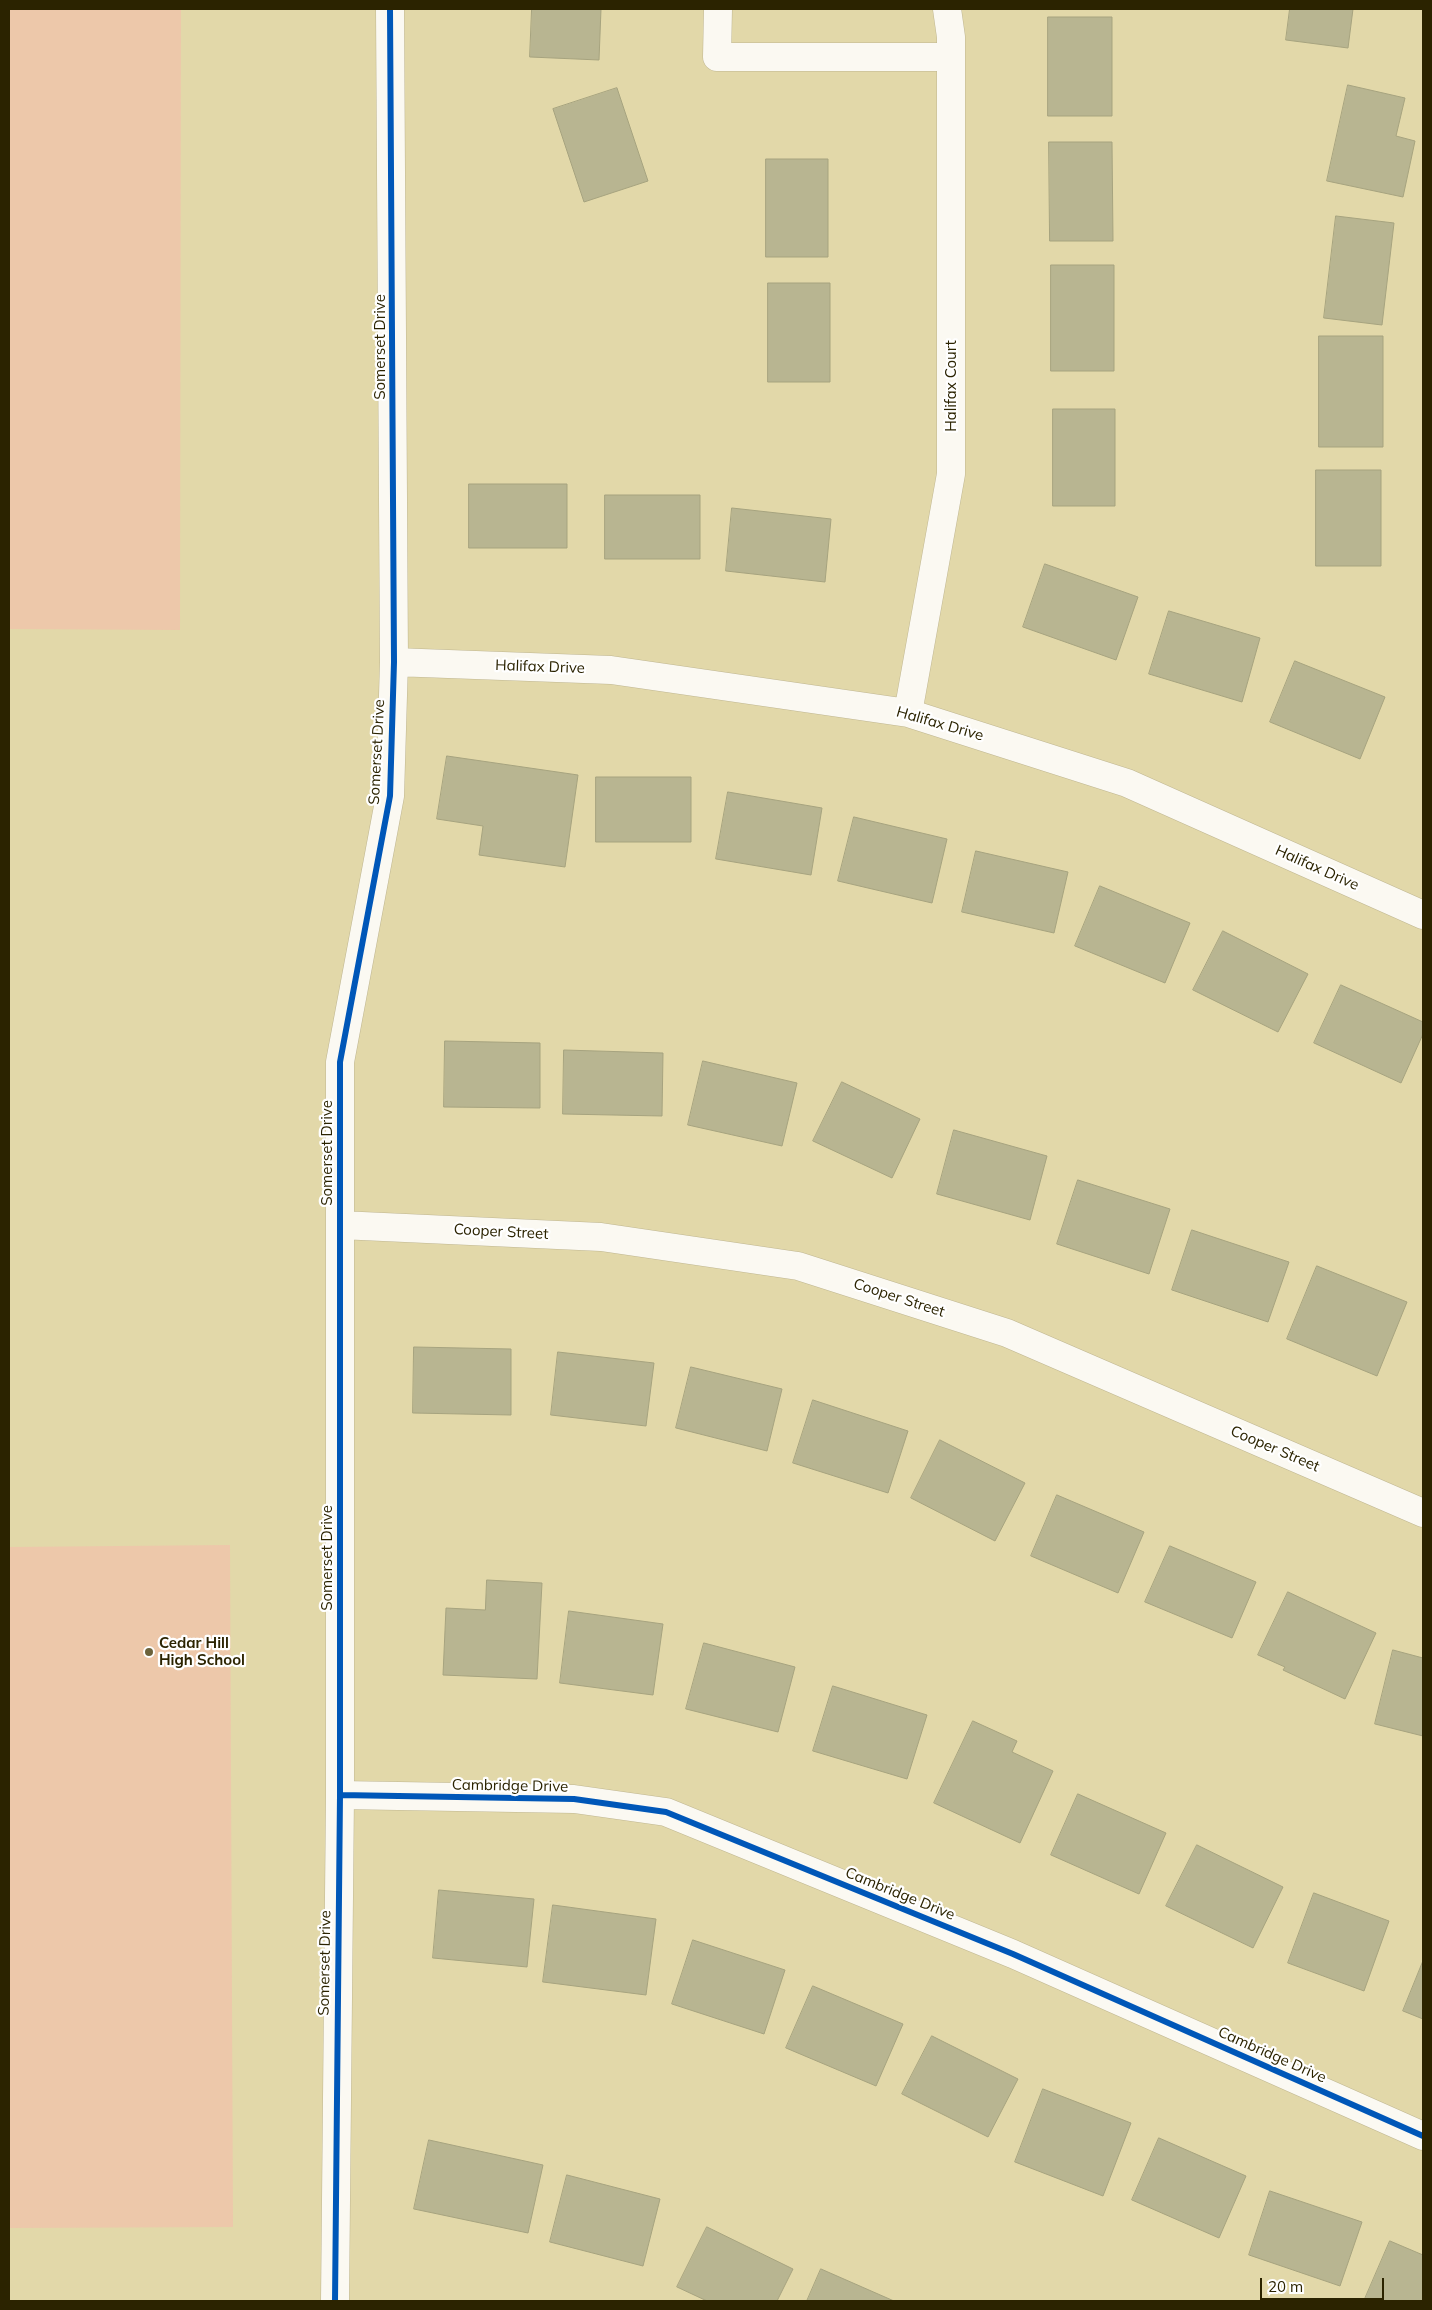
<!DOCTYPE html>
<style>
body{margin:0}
#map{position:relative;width:1432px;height:2310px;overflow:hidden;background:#e2d8a9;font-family:Mulish,sans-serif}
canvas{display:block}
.frame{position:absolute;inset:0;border:10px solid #2b2300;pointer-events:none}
.scale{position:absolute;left:1260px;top:2278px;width:124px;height:22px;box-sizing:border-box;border:2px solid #2b2300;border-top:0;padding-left:6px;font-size:15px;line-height:18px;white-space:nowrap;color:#2b2300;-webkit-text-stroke:4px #fff;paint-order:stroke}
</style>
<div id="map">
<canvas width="1432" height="2310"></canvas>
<div class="frame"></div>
<div class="scale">20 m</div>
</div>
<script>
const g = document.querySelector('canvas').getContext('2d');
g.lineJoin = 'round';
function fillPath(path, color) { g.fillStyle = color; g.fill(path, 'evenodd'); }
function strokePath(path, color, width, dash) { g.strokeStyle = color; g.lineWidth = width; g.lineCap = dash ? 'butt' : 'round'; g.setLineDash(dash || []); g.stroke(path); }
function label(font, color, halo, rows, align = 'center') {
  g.font = font + ' Mulish,sans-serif'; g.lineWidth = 4.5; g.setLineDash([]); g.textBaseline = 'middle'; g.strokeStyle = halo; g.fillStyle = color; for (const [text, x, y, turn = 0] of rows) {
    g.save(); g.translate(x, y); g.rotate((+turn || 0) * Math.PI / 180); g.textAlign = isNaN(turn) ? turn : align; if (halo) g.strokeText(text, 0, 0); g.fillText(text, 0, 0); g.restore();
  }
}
const green = new Path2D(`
 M9,9H181L180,630L9,629Z
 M230,1545L233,2227L9,2228V1547Z`);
const building = new Path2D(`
 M532,9H601L599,60L530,57Z
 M1290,9H1353L1348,48L1286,40Z
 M1048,17H1112V116H1048Z
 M1348,85L1405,98L1396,136L1415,141L1403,197L1327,181Z
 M617,88L648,181L584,202L553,109Z
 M1049,142H1112L1113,241H1050Z
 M766,159H828V257H766Z
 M1336,216L1394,223L1382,325L1324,318Z
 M1051,265H1114V371H1051Z
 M768,283H830V382H768Z
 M1319,336H1383V447H1319Z
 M1053,409H1115V506H1053Z
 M1316,470H1381V566H1316Z
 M469,484H567V548H469Z
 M605,495H700V559H605Z
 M732,508L831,519L825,582L726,571Z
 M1045,564L1138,597L1116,660L1023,627Z
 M1169,611L1260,638L1242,702L1149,674Z
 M1295,661L1385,697L1360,759L1270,722Z
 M447,756L578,775L565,867L479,855L483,826L437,819Z
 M596,777H691V842H596Z
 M728,792L822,808L811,875L716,859Z
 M854,817L947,839L932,903L838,881Z
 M976,851L1068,872L1054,933L962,912Z
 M1100,886L1190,923L1165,983L1075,946Z
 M1223,931L1308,974L1278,1032L1193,990Z
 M1341,985L1423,1022V1034L1401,1083L1314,1043Z
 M445,1041L540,1043V1108L444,1107Z
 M564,1050L663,1053L662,1116L563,1114Z
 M703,1061L797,1083L782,1146L688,1125Z
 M842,1082L920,1119L892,1178L813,1141Z
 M954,1130L1047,1156L1030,1220L937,1194Z
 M1078,1180L1170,1209L1149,1274L1057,1244Z
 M1192,1230L1289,1262L1268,1322L1172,1290Z
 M1317,1266L1407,1302L1377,1376L1287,1339Z
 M414,1347L511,1349V1415L413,1413Z
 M558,1352L654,1363L646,1426L551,1415Z
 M691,1367L782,1389L767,1451L676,1428Z
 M813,1400L908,1431L888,1493L793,1463Z
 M940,1440L1025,1483L995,1541L911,1498Z
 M1057,1495L1144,1532L1118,1593L1031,1556Z
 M1170,1546L1256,1582L1232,1638L1145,1602Z
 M487,1580L542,1583L537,1679L443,1675L446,1608L485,1610Z
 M1288,1592L1376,1633L1345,1699L1283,1670L1285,1667L1258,1655Z
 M569,1611L663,1624L653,1695L560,1683Z
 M704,1643L795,1667L778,1732L686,1709Z
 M1393,1650L1423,1658V1736L1375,1724Z
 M833,1686L927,1715L907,1779L813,1751Z
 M973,1721L1017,1741L1012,1752L1053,1771L1020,1843L934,1803Z
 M1078,1794L1166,1833L1139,1894L1051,1855Z
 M1197,1845L1283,1887L1253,1948L1166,1906Z
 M439,1890L534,1899L527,1967L433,1958Z
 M1314,1893L1389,1921L1364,1991L1288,1963Z
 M553,1905L656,1919L646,1995L543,1982Z
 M693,1940L785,1970L764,2034L672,2004Z
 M1423,1961V2019L1403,2011Z
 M813,1986L903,2024L876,2086L786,2048Z
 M932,2036L1018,2079L988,2137L902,2094Z
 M1043,2089L1131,2123L1103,2196L1015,2162Z
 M1159,2138L1246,2176L1219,2238L1132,2200Z
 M429,2140L543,2165L528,2233L414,2209Z
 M567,2175L660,2199L643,2266L550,2242Z
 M1270,2191L1362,2222L1340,2286L1249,2255Z
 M707,2227L793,2269L777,2301H707L677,2287Z
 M1390,2241L1423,2255V2301H1364Z
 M821,2269L894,2301H807Z`);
const minor = new Path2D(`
 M718,9L717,57H951
 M394,662L611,670L908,713L1127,783L1423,915
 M908,713L951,474V37L947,9
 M340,1225L601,1237L798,1266L1007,1333L1423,1513
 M340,1795L574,1799L666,1812L1013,1954L1423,2136
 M335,2301L340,1795V1062L390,796L394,662L390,9`);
const cycleway = new Path2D(`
 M340,1795L574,1799L666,1812L1013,1954L1423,2136
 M335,2301L340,1795V1062L390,796L394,662L390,9`);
const markers = [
 [149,1652,5,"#6b623b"]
];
const streetNames = [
 ["Somerset Drive",380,347,-90],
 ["Halifax Court",951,386,-90],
 ["Halifax Drive",540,667,2],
 ["Halifax Drive",940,724,16],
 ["Somerset Drive",377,752,-87],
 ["Halifax Drive",1317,868,24],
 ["Somerset Drive",327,1153,-90],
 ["Cooper Street",501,1232,3],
 ["Cooper Street",899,1298,18],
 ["Cooper Street",1275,1449,23],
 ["Somerset Drive",327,1558,-90],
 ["Cambridge Drive",510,1786,1],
 ["Cambridge Drive",900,1894,22],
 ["Somerset Drive",325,1963,-89],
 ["Cambridge Drive",1272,2055,24]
];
const poiNames = [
 ["Cedar Hill",159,1643],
 ["High School",159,1660]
];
fillPath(green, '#edc8aa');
fillPath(building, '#b8b591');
strokePath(building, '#a6a37f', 1);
strokePath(minor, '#bfb691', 29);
strokePath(minor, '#fbf9f2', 28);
strokePath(cycleway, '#0057b8', 6);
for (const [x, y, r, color] of markers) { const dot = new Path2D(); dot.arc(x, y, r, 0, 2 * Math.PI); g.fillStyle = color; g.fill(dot); strokePath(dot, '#fff', 2); }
label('15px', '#2b2300', '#fff', streetNames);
label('bold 15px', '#2b2300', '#fff', poiNames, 'left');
</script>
